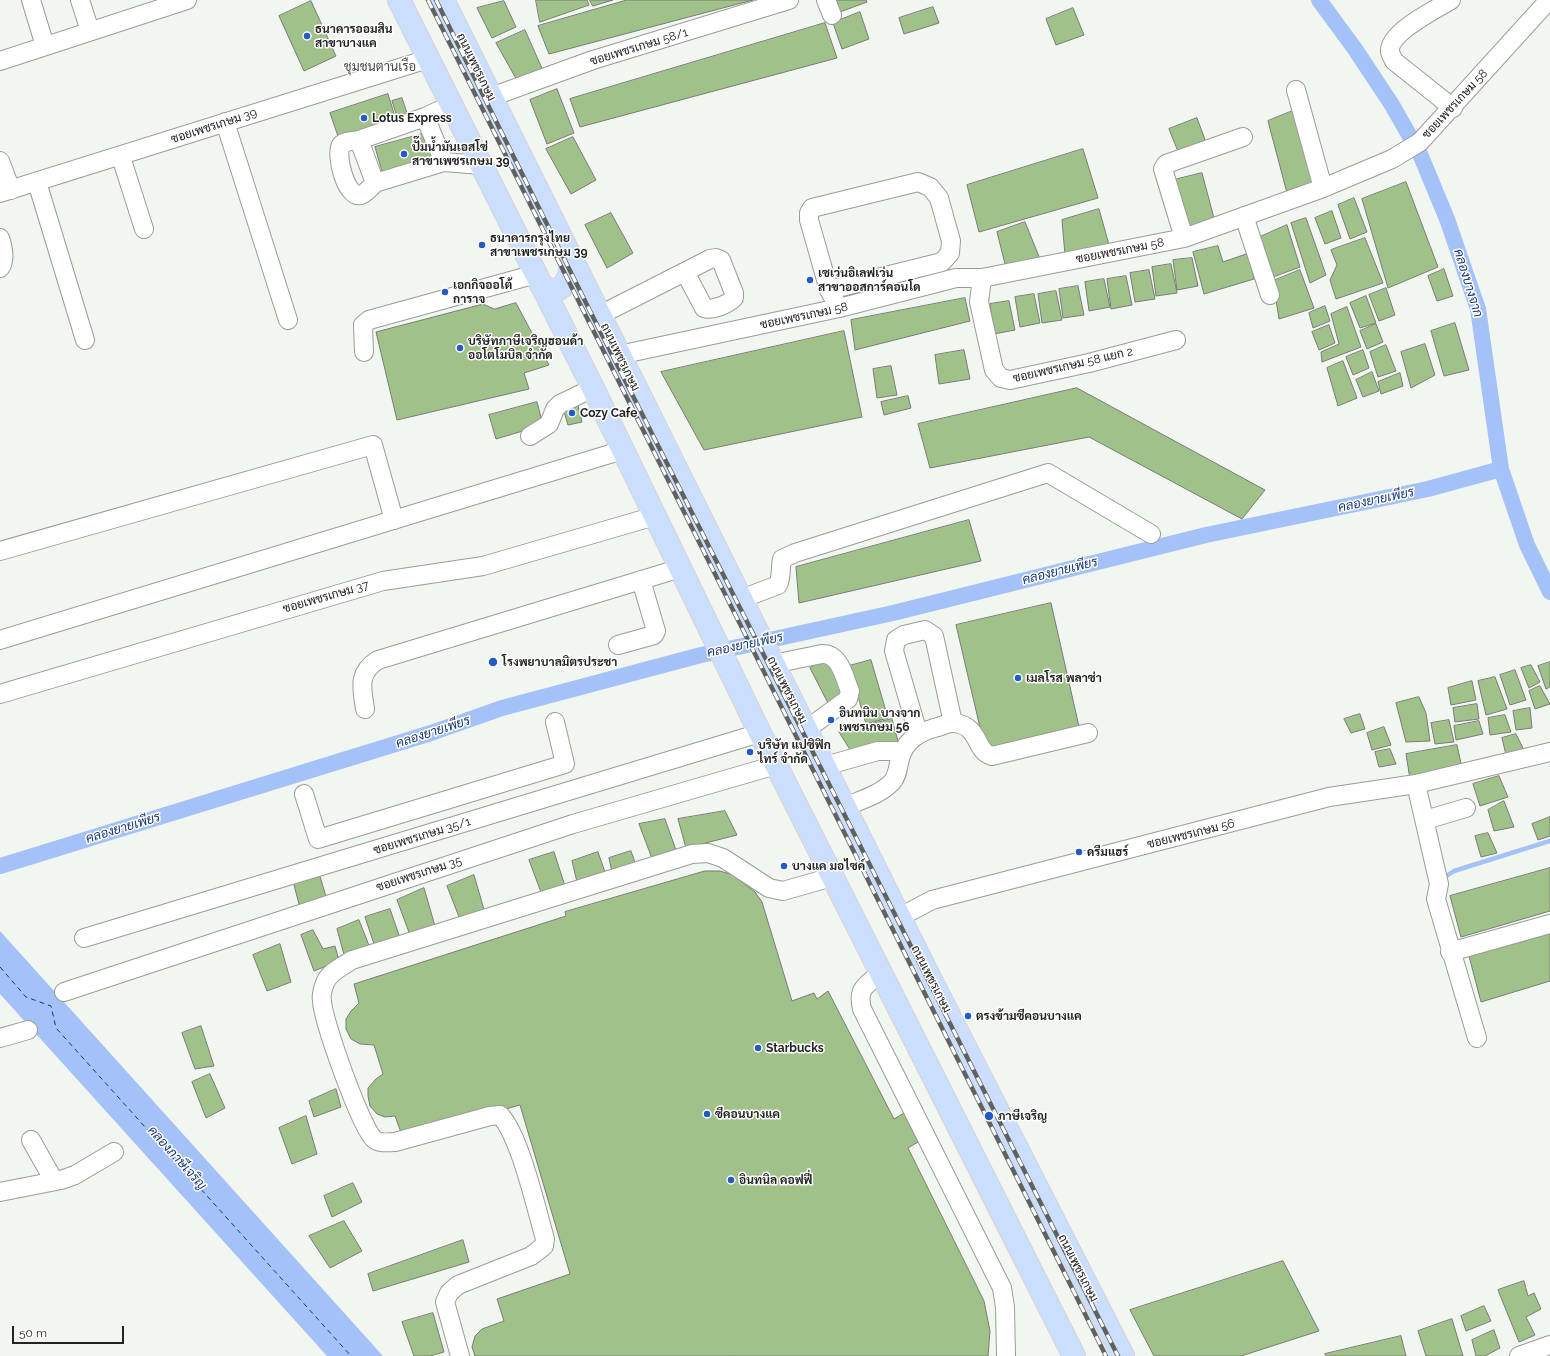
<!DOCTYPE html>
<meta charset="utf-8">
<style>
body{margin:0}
#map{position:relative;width:1550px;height:1356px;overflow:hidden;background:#f2f6f0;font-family:Raleway,sans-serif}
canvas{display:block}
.scale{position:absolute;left:12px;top:1326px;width:112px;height:18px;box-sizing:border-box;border:2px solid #222421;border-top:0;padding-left:5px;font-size:12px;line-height:14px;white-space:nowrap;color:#222421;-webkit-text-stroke:3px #fff;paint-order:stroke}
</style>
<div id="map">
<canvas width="1550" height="1356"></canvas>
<div class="scale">50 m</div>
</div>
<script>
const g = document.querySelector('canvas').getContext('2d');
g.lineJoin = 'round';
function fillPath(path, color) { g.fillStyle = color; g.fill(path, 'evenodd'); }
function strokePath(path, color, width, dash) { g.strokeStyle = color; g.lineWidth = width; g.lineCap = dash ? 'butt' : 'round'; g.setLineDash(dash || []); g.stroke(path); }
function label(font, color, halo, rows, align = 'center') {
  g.font = font + ' Raleway,Sarabun,sans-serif'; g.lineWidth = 3; g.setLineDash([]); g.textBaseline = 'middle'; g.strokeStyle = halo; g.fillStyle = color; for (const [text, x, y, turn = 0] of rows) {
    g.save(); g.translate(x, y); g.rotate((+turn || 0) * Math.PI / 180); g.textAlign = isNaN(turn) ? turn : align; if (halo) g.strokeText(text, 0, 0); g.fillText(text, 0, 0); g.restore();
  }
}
const water = new Path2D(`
 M0,931L383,1356H327L0,994Z`);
const stream = new Path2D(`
 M1442,879L1454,871L1550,841`);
const canal = new Path2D(`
 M1319,0L1355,49L1392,105L1420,154L1447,219L1478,309L1501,469L1527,545L1550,592
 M0,866L431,733L502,708L701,655L893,613L1206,535L1428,489L1501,469`);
const ferry = new Path2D(`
 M0,967L26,997L51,1006L56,1028L351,1356`);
const building = new Path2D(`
 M536,0H587L589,5L540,22Z
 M590,0H613L593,6Z
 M627,0H753L549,54L538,26Z
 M833,0H866L867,2L837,13Z
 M311,1L336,56L304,71L279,16Z
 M504,1L516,27L492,38L477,8Z
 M933,7L939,23L904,34L899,18Z
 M1073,8L1084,35L1056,45L1046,19Z
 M860,12L869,39L842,49L833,23Z
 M825,23L837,58L580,127L570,99Z
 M525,30L544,73L518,82L496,43Z
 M557,89L574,133L547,144L530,100Z
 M388,94L397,123L340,142L330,113Z
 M402,98L409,119L399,123L392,101Z
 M1295,110L1317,182L1287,193L1268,121Z
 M1197,118L1207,145L1179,154L1169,129Z
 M426,133L434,160L383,175L375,147Z
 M573,137L596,180L571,194L546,149Z
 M1083,149L1098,198L979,232L967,185Z
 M1202,173L1215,222L1187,231L1174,180Z
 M1406,182L1438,267L1388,288L1362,199Z
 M1354,198L1367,232L1350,239L1338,205Z
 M1099,209L1111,252L1065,255L1062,220Z
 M1332,211L1341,238L1325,244L1315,218Z
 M611,213L633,253L607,268L585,225Z
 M1306,218L1326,275L1310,283L1291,223Z
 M1025,222L1040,259L1006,268L997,232Z
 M1287,225L1300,267L1273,277L1260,237Z
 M1365,238L1383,283L1336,299L1330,280L1337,265L1331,250Z
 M1218,246L1223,262L1249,253L1254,279L1204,294L1193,252Z
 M1192,258L1198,286L1177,290L1173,260Z
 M1171,264L1177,293L1156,296L1152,267Z
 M1444,269L1453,296L1437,301L1428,276Z
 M1149,270L1155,299L1135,302L1130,273Z
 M1300,270L1314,308L1279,319L1273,281Z
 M1126,276L1132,305L1111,309L1107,279Z
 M1104,279L1110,307L1089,311L1085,282Z
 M1078,286L1084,315L1063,318L1059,289Z
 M1386,288L1395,315L1379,321L1369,295Z
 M1056,291L1062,320L1042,323L1038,294Z
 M1034,294L1040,323L1020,327L1015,297Z
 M1366,296L1376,323L1360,328L1350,303Z
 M965,298L970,321L855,350L851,320Z
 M1009,301L1015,330L994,334L990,304Z
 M516,303L549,365L524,373L529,389L397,420L376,332L483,304L494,309Z
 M1325,306L1330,321L1313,328L1309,313Z
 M1347,307L1361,347L1322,362L1321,352L1339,344L1331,314Z
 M1455,323L1469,370L1444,376L1431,331Z
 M1376,324L1383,342L1367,349L1360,331Z
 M1329,325L1335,343L1319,350L1312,332Z
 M844,331L862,417L704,450L661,372Z
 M1425,344L1435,375L1411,388L1401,352Z
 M1386,345L1396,371L1378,377L1370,352Z
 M964,350L970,379L939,384L935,355Z
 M1363,350L1369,368L1353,375L1346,357Z
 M1343,361L1357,398L1338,406L1327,368Z
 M891,366L897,395L877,398L873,369Z
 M1372,372L1379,391L1363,397L1356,380Z
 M1400,373L1403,386L1381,394L1378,382Z
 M1077,388L1265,490L1242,519L1089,437L930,468L918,424Z
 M908,396L911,408L884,415L881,402Z
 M577,401L582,422L568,425L562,405Z
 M537,402L543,425L496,439L489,415Z
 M969,520L981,561L799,603L796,567Z
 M1051,603L1080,731L986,753L956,625Z
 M827,659L847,696L829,705L810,668Z
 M871,660L888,718L866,724L849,666Z
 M1550,662V687L1546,689L1538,666Z
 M1531,665L1540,682L1529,688L1521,668Z
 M1515,670L1526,700L1510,705L1500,675Z
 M1495,677L1507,709L1486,715L1478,681Z
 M1472,681L1476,700L1451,705L1448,688Z
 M1540,686L1550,704L1535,709L1529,691Z
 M1419,697L1426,713L1430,741L1406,742L1396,703Z
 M1477,704L1479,719L1455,722L1453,708Z
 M1530,708L1532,728L1516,730L1513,711Z
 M1360,714L1365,729L1351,733L1344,719Z
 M1505,715L1511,732L1490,735L1488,718Z
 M892,719L899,745L854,756L839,732Z
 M1449,720L1454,742L1435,744L1431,723Z
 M1479,721L1483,734L1456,740L1454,726Z
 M1384,727L1391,745L1372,750L1367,733Z
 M1516,734L1525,752L1506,755L1502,738Z
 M1457,745L1462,768L1410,779L1406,754Z
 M1390,749L1396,764L1379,767L1375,752Z
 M1499,776L1508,797L1480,806L1473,784Z
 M1504,801L1514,827L1494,831L1488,810Z
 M725,811L737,835L686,848L678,819Z
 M1550,817V836L1538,840L1532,824Z
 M665,819L677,853L653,861L639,824Z
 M1488,833L1497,853L1481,857L1475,836Z
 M631,851L636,865L612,872L609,858Z
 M554,852L565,886L542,895L529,860Z
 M598,852L606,875L577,882L572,861Z
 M1550,868V911L1461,937L1450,896Z
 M705,871H720L733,875L755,892L762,902L792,1001L814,993L817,999L828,991L894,1119L904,1113L918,1142L908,1148L984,1301L990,1331L988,1356H475L472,1347L475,1336L482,1329L504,1321L497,1299L570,1274L520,1105L403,1138L395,1116L385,1117L377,1114L370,1106L368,1096V1088L376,1079L383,1074L374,1045L360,1044L351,1039L346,1029V1019L351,1011L359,1003L354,984L566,916L565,912Z
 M319,873L327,900L300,908L293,881Z
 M474,875L485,913L461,922L447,886Z
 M424,888L435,926L410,935L397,900Z
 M390,909L400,938L375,947L365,917Z
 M359,920L370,948L345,958L337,929Z
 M313,930L323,949L335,946L339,961L314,971L301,935Z
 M1550,933V981L1481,1002L1469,956Z
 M280,944L291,982L267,991L253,955Z
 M201,1026L214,1066L195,1069L182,1033Z
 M210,1074L225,1108L206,1118L192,1082Z
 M336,1089L341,1107L314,1117L309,1101Z
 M306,1116L317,1154L292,1164L279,1128Z
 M353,1183L362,1202L332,1217L324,1196Z
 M344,1221L362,1251L330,1268L309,1236Z
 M463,1240L469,1262L373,1291L368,1274Z
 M1283,1261L1319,1331L1241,1356H1154L1130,1310Z
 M1524,1281L1528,1296L1534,1293L1541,1309L1526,1317L1535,1335L1519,1342L1498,1290Z
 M1484,1306L1491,1321L1466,1331L1461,1316Z
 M433,1313L444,1352L430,1356H414L402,1322Z
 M1452,1319L1463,1356H1426L1418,1331Z
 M1494,1330L1500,1348L1485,1356H1476L1472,1340Z
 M1401,1336L1406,1356H1326L1325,1354Z`);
const minor = new Path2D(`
 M31,0L45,46
 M80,0L90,31
 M826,0L832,15
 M1451,0C1437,9 1388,32 1390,52C1390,54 1393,58 1394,61L1453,108
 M0,61L187,0
 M1296,90L1323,188
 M491,97L593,60L789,0
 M451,105L425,117L359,140L375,183L444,162L481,165
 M425,117L444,162
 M225,122L288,320
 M359,140C354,141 344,141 341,145C335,155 346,199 361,195C366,193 371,187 375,183
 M121,157L144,229
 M0,161L11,190
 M37,182L85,340
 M0,193L428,59
 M1244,216L1270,295
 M0,238C3,247 6,260 0,268
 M1184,238L1163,169L1166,164L1243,137
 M982,278L979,302L994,370L1001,378L1010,380L1089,363L1176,340
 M829,290L942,262L950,253L951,241L939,198L930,187L918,182L812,208L809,213V220L829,290L839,308
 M600,315L710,259L716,258L721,260L734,293V298C728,304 713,311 704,308L685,272
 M364,352L363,325L369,320L536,274
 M619,355L839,308L956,278H982L1184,238L1323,188L1392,159L1420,142L1549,0
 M530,436L549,424L555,409L560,404L593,388
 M0,551L373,445L394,520
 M741,599L778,585C782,576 780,568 782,559L795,553L1048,473L1151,534
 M0,640L623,450
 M618,645L654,635L656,631L641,580
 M773,664L822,654C840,653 844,677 850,691L848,699L807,729
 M0,694L383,581L483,566L655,516
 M365,709C362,688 357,673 378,660L681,568
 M918,733L894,651L896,640L904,635L925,630L934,636L953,723
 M825,766L878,751H902
 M1416,784L1439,884L1436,899L1477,1038
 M304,794L318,839L565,764L555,722
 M845,807C860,800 880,795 892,782C900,773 897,761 903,751C909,738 921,732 934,728C940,727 949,722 955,723C981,727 974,751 992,756L1088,733
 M1425,820L1466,808
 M900,917L932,900L1329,797L1416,784L1550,752
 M84,938L760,733
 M1450,952L1550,924
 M880,973C865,987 857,988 862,1009L1002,1288L1005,1307L1006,1356
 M64,992L573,824L776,765
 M0,1038L28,1030
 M31,1140L54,1181
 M0,1192L61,1180L75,1175L114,1152
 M460,1356L445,1302L449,1293L458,1285L531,1256L544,1246L545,1239C536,1208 520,1136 500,1115L490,1116L395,1142C388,1142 379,1144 374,1139C361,1128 323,1021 322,1001C321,996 323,988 325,983C329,972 343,966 352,960L692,854L708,853L723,858L769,888L783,891L832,877
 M1519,1356L1550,1345`);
const major = new Path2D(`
 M399,0L593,388L760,733L1074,1356
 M443,0L924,966L1123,1356
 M541,285L552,291C568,289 569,274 573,261`);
const rail = new Path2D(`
 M428,0L1106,1356
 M436,0L590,311L1118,1356`);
const markers = [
 [307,36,4,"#245ac7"],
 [364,118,4,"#245ac7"],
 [404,154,4,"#245ac7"],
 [482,245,4,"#245ac7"],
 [810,280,4,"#245ac7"],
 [445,292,4,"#245ac7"],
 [460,348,4,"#245ac7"],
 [572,413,4,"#245ac7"],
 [493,662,5,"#245ac7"],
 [1018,678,4,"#245ac7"],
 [831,720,4,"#245ac7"],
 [750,752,4,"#245ac7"],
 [1079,852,4,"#245ac7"],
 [784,866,4,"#245ac7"],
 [968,1016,4,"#245ac7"],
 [758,1048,4,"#245ac7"],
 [707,1114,4,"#245ac7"],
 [989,1116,5,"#245ac7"],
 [731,1180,4,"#245ac7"]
];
const poiNames = [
 ["ธนาคารออมสิน",315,29],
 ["สาขาบางแค",315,43],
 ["Lotus Express",372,118],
 ["ปั๊มน้ำมันเอสโซ่",412,147],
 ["สาขาเพชรเกษม 39",412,161],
 ["ธนาคารกรุงไทย",490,238],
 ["สาขาเพชรเกษม 39",490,252],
 ["เซเว่นอิเลฟเว่น",818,273],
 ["สาขาออสการ์คอนโด",818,287],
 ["เอกกิจออโต้",453,285],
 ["การาจ",453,299],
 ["บริษัทภาษีเจริญฮอนด้า",468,341],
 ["ออโตโมบิล จำกัด",468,355],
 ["Cozy Cafe",580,413],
 ["โรงพยาบาลมิตรประชา",502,662],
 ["เมลโรส พลาซ่า",1026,678],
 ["อินทนิน บางจาก",839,713],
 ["เพชรเกษม 56",839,727],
 ["บริษัท แปซิฟิก",758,745],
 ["ไทร์ จำกัด",758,759],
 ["ดรีมแฮร์",1087,852],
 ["บางแค มอไซค์",792,866],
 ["ตรงข้ามซีคอนบางแค",976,1016],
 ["Starbucks",766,1048],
 ["ซีคอนบางแค",715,1114],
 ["ภาษีเจริญ",998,1116],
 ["อินทนิล คอฟฟี่",739,1180]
];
const streetNames = [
 ["ซอยเพชรเกษม 58/1",639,47,-17],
 ["ถนนเพชรเกษม",476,67,64],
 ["ซอยเพชรเกษม 58",1455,104,-47],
 ["ซอยเพชรเกษม 39",214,126,-18],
 ["ซอยเพชรเกษม 58",1120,251,-11],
 ["ซอยเพชรเกษม 58",804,316,-12],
 ["ถนนเพชรเกษม",620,357,64],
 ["ซอยเพชรเกษม 58 แยก 2",1073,365,-13],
 ["ซอยเพชรเกษม 37",326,597,-16],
 ["ถนนเพชรเกษม",787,690,63],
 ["ซอยเพชรเกษม 56",1191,834,-14],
 ["ซอยเพชรเกษม 35/1",422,836,-17],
 ["ซอยเพชรเกษม 35",419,874,-18],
 ["ถนนเพชรเกษม",931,979,63],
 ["ถนนเพชรเกษม",1078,1268,63]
];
const neighbourhoodNames = [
 ["ชุมชนตานเรือ",380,67]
];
const waterNames = [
 ["คลองบางจาก",1468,283,73],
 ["คลองยายเพียร",1376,500,-12],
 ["คลองยายเพียร",1060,571,-14],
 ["คลองยายเพียร",745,645,-12],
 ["คลองยายเพียร",433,732,-18],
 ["คลองยายเพียร",123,828,-17],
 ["คลองภาษีเจริญ",177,1158,48]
];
fillPath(water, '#a4c2f7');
strokePath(stream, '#a4c2f7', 4.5);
strokePath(canal, '#a4c2f7', 16);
strokePath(ferry, '#193976', 1, [5, 4]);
fillPath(building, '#a1c18b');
strokePath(building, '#797c76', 1);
strokePath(minor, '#9a9d97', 20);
strokePath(major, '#d3d3d3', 24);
strokePath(minor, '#fff', 18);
strokePath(major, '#ccdefe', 22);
strokePath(rail, '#5f625e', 4.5);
strokePath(rail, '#fff', 3, [9]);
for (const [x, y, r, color] of markers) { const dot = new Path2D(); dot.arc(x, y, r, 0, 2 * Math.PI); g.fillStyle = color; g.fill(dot); strokePath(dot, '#fff', 1.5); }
label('bold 12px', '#222421', '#fff', poiNames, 'left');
label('12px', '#222421', '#fff', streetNames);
label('13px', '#484b46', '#fff', neighbourhoodNames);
label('italic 13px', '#193976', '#fff', waterNames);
</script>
